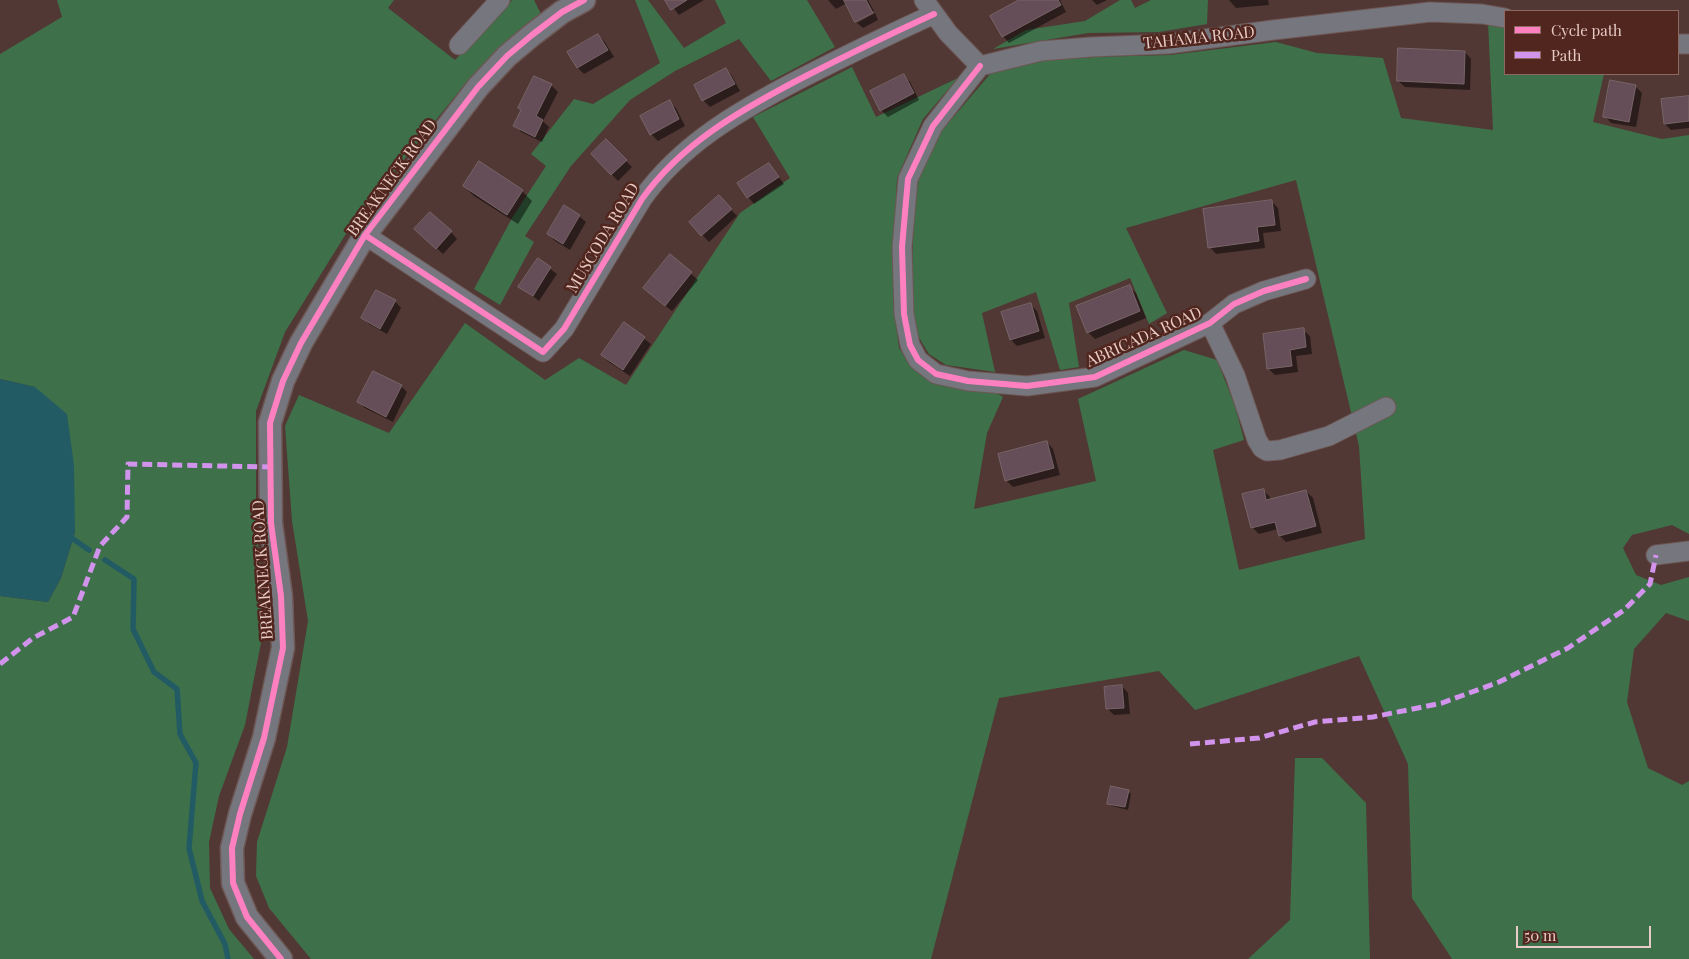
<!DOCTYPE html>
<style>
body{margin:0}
#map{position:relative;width:1689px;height:959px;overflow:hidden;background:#513834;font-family:"Playfair Display",serif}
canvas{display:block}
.legend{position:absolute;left:1504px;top:10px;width:175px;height:65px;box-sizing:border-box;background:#51261e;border:1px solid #8d6861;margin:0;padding:6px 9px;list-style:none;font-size:15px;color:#e8cbc6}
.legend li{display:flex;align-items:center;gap:10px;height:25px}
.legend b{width:25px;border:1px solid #8d6861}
.scale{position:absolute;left:1516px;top:926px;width:135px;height:22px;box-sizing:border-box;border:2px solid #e8cbc6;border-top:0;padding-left:6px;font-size:15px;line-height:18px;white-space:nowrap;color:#e8cbc6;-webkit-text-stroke:4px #51261e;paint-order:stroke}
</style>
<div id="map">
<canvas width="1689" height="959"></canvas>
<ul class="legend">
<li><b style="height:6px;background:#ff80c0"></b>Cycle path</li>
<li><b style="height:6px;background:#d193ec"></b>Path</li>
</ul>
<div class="scale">50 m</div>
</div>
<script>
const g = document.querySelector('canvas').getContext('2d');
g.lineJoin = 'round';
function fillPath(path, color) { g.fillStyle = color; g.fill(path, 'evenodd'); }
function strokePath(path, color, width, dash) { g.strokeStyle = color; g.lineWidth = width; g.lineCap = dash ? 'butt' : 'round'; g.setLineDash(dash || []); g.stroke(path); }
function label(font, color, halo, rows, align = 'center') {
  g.font = font + ' "Playfair Display",serif'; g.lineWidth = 5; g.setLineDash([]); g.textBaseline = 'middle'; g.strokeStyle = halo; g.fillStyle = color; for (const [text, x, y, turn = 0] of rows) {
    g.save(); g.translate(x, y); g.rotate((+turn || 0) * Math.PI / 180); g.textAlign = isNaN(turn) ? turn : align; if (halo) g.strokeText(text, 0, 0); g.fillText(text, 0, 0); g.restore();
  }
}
const green = new Path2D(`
 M57,0H394L388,8L455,60L512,0H534L541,14L516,34L469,79L352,224L285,332L256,411V527L266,617L245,725L219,796L209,842L210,888L229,929L254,959H0V596L48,602L61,578L75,532L35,387L0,379V54L62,17Z
 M635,0H648L684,48L726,23L715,0H807L835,47L771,81L739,39L675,71L630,100L571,166L525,236L534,242L500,305L474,289L512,218L546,166L531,154L574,99L593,104L660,63Z
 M1120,0H1131L1135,8L1151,0H1208L1207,24L1159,32L1088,33L993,49L1026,30L1085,21Z
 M1488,22L1505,26V74H1604L1593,122L1662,139L1689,135V534L1672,525L1632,535L1623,548L1636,575L1661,585L1689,577V621L1666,613L1634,649L1627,702L1648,768L1682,785L1689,781V959H1452L1412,898L1408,764L1359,656L1195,710L1159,671L999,698L931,959H311L269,908L256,876L257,842L287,747L308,621L292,521L285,426L299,395L389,433L465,323L545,380L579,358L626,385L740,213L790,178L753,117L852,67L876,117L958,78L923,119L897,178L894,244L893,302L899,348L911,365L993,391L1003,397L987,433L974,509L1096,481L1078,399L1184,350L1217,360L1235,406L1244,440L1213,450L1239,570L1365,539L1359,446L1296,180L1126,228L1167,313L1149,324L1130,278L1069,303L1079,367L1060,370L1036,292L982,313L995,372L946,365L929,354L918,336L911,299L915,182L938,135L991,73L1044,60L1095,57L1170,55L1276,42L1317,53L1383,58L1401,118L1493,130Z
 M1295,758H1322L1366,803L1370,959H1248L1290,920Z`);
const water = new Path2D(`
 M0,379L35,387L67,414L74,465L75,532L61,578L48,602L0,596Z`);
const shadow = new Path2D(`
 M667,0H704L679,15Z
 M828,0H868L874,11L857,20V22L847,3L836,9Z
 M1022,0H1060L1066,12L1009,43L1003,36Z
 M1092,0H1107L1097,5Z
 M1229,0H1268L1269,5L1236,8Z
 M875,13L878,20L863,28L857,23Z
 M598,35L605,42L614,57L584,74L578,68L569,52Z
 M1465,52L1471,59L1470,90L1405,87L1398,81Z
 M726,69L732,76L740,91L710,107L703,100L695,85Z
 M903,75L910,82L919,100L888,117L881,110L871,92Z
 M551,85L558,92L543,121L549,127L542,142L521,132L515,125Z
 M1635,86L1642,93L1636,127L1611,123L1605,116Z
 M1689,97V128L1671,130L1665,124Z
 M670,102L676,108L685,126L658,141L651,134Z
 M606,141L632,167L618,181L592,154Z
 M769,164L784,184L754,204L748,197Z
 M464,186L522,191L532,201L518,224L474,196Z
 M1271,201L1278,208L1281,231L1263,233L1265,248L1216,254L1210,247Z
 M725,203L737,216L709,242L690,222Z
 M565,207L579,216L586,222L570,250L555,241L548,234Z
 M451,232L457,239L443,254L422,235Z
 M671,256L698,280L672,311L651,295Z
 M538,260L557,274L539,301L520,286Z
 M1129,287L1136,293L1146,318L1095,339L1088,332Z
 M395,301L401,308L387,334L369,324L363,318Z
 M1031,305L1037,311L1045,338L1017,346L1011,340Z
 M624,323L651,344L630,376L609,362L602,355Z
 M1303,330L1310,336L1312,354L1296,356L1298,372L1275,375L1269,369Z
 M401,386L407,392L393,422L365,408L359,402Z
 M1047,442L1053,449L1060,475L1013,487L1006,480Z
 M1263,490L1270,497L1271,501L1306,491L1313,498L1322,533L1286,542L1280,536L1278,529L1259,534L1252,527Z
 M1122,686L1128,693L1130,714L1114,715L1108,709Z
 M1128,791L1131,794L1128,810L1112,806L1109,803Z`);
const stream = new Path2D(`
 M73,539L89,550
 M105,560L134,579L133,629L154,672L177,689L180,734L196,763L189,848L202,901L225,944L228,959`);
const building = new Path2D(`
 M665,0H687L671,10Z
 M844,0H866L873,13L855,22Z
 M1019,0H1058L1061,5L1002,37L990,16Z
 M598,34L608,50L577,68L567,52Z
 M1398,48L1465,51L1464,84L1397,81Z
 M726,68L735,84L702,101L694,85Z
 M904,74L914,93L880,111L870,91Z
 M534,76L552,84L536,116L543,120L535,137L513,126L521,110L518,108Z
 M1610,80L1636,85L1629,122L1603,117Z
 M1689,96V121L1664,124L1661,99Z
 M670,100L679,119L650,135L640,116Z
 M606,139L627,160L611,175L591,154Z
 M479,161L523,190L507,215L463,186Z
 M769,163L779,177L747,198L737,183Z
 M719,195L732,209L701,236L689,222Z
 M1272,200L1275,225L1257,227L1259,241L1208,248L1203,209Z
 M564,205L580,215L563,244L547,234Z
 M430,212L452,231L436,249L414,229Z
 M670,254L692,272L665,306L643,288Z
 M538,258L551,267L533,296L518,287Z
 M1130,285L1140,311L1087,333L1076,306Z
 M376,290L396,300L380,329L361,318Z
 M1031,303L1039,331L1010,340L1001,312Z
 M624,322L645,337L623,370L601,355Z
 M1304,328L1306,347L1290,350L1292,366L1267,369L1263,334Z
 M373,371L402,385L386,417L357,402Z
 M1047,441L1054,468L1005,481L998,454Z
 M1264,489L1266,500L1306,490L1316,526L1279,536L1275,522L1251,528L1242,494Z
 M1122,685L1124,708L1106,709L1104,687Z
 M1111,786L1129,790L1125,807L1107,804Z`);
const minor = new Path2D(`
 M924,0L948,33L980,66L1041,51L1091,47L1168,44L1273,30L1430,12L1482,14L1505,18
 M1678,44H1689
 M459,45L500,0
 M980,66L933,126L908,179L902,247L904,314L910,345L918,360L936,374L968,381L1027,386L1095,377L1210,323L1234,304L1264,291L1306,279
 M365,235L543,352L564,329L642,199C681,144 739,111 798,80C843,57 888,35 934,14
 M1210,323L1235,375L1257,440L1262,448L1267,451L1280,450L1329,436L1386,407
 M1656,555L1689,551`);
const tertiary = new Path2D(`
 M281,959L247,917L233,883L232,848L240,814L264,738L283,648L281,596L271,523L270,423L283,381L301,343L365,235L478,87L507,56L532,35L562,12L584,0`);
const quiet = new Path2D(`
 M0,664L33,638L73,617L100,546L127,517L128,464L270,467
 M1190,744L1259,738L1315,722L1373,717L1442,703L1499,682L1568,648L1624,610L1650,584L1656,555`);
const cycleway = new Path2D(`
 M980,66L933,126L908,179L902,247L904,314L910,345L918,360L936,374L968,381L1027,386L1095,377L1210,323L1234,304L1264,291L1306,279
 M365,235L543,352L564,329L642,199C681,144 739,111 798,80C843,57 888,35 934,14
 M281,959L247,917L233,883L232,848L240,814L264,738L283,648L281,596L271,523L270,423L283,381L301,343L365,235L478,87L507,56L532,35L562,12L584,0`);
const streetNames = [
 ["TAHAMA ROAD",1199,38,-6],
 ["BREAKNECK ROAD",392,178,-54],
 ["MUSCODA ROAD",603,238,-59],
 ["ABRICADA ROAD",1144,337,-24],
 ["BREAKNECK ROAD",263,570,-94]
];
fillPath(green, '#3e714a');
fillPath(water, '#235b64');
fillPath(shadow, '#0007');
strokePath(stream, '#235b64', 5.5);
fillPath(building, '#654e57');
strokePath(building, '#786569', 1);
strokePath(minor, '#6d5754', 21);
strokePath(tertiary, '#6d5754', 25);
strokePath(minor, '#76767f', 19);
strokePath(tertiary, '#76767f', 22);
strokePath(quiet, '#d193ec', 5, [10, 5]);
strokePath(cycleway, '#ff80c0', 6);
label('16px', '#e8cbc6', '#51261e', streetNames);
</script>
